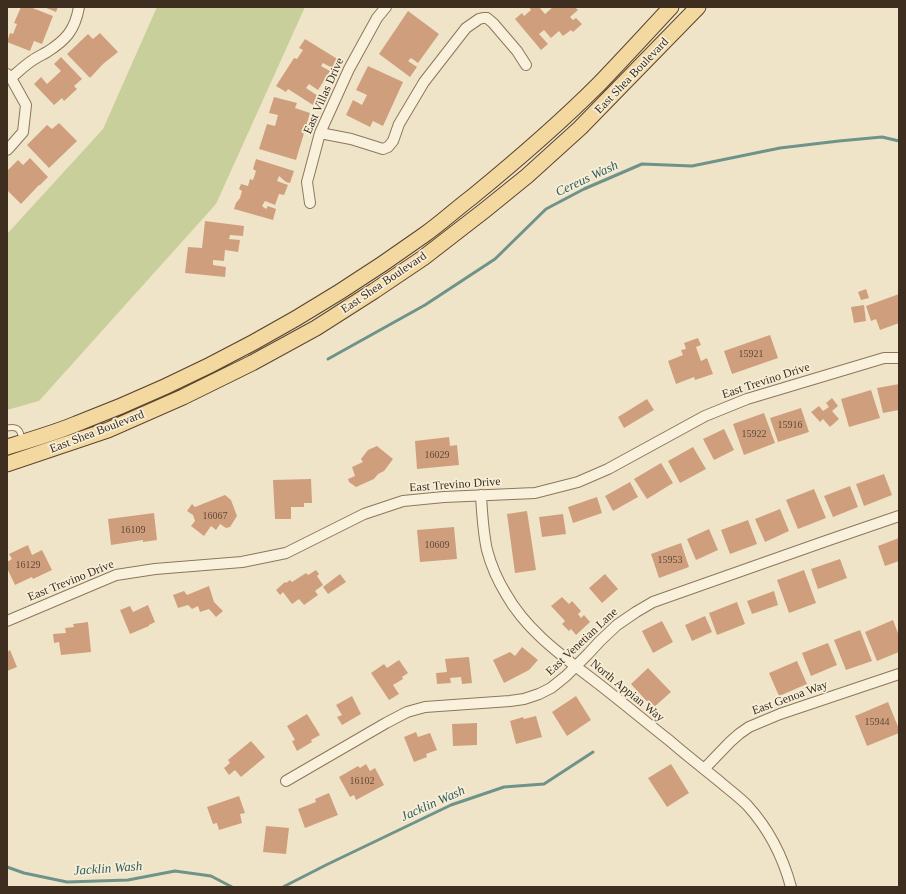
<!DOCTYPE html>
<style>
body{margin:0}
#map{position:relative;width:906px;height:894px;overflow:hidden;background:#f0e4c8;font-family:"Times New Roman",serif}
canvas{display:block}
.frame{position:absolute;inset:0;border:8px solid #3d2e20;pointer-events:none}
</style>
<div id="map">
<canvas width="906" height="894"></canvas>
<div class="frame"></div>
</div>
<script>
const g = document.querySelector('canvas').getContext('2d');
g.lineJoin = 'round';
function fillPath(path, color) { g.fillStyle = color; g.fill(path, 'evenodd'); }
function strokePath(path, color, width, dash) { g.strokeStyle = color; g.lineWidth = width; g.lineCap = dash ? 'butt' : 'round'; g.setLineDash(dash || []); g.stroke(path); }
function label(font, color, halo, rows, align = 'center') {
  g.font = font + ' "Times New Roman",serif'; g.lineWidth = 3.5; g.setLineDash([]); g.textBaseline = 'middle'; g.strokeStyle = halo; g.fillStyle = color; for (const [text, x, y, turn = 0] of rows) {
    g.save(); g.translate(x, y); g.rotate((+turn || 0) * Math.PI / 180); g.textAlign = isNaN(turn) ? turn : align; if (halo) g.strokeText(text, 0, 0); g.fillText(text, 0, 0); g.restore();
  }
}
const green = new Path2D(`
 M157,7H305L216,204L39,401L7,410V234L103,129Z`);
const stream = new Path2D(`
 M328,359L425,305L495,259L546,209L584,189L642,164L692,166L780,148L839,141L882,137L899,141
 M7,867L24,873L67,882L128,880L175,871L211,876L232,887
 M283,887L326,865L451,805L504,787L544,784L593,752`);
const building = new Path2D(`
 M21,7H30L53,16L42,44L34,41L30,51L7,42L10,33L13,34L17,24L14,23Z
 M44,7H58L56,12Z
 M529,7H539L545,14L553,7H575L578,10L570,17L573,20L576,18L582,24L573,32L571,30L563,36L559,31L551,38L544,30L539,34L548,44L541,50L515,19L522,13L524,16L531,10Z
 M408,11L439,34L418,63L411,58L408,61L417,67L410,77L379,54Z
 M100,33L118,52L103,64L90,78L67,54L88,34L93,39Z
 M305,39L339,60L334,69L323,63L321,66L330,71L318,90L309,84L306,88L318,96L313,105L288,89L286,92L276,86L294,58L297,59L303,50L299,48Z
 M61,57L82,79L74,86L77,89L64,101L62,98L54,105L34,84L41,77L47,84L61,71L54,64Z
 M368,66L403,82L383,126L373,121L370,127L346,115L353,100L362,105L367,95L356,90Z
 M274,97L297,103L295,108L310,113L296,160L259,149L267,124L275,126L278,115L269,113Z
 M59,123L77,141L49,168L27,145L47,125L52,129Z
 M30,158L48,177L40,185H39L21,204L7,190V171L18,160L23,165Z
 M256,159L294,171L290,183L286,182L279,176L277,181L288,185L284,195L279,194L275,205L265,201L262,206L266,209L268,206L276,209L273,220L234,209L236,203L240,198L242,191L239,189L241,184L248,186L250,179L253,180L256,171L253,169Z
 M205,221L244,226L243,236L230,235L229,239L240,240L238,252L225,250L224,261L213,260V265L226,267L225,277L185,273L188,247L202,248Z
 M866,289L869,298L861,300L858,292Z
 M899,294V323L880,330L876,319L871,321L866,306Z
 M864,305L866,321L854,323L851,307Z
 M770,335L778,358L732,374L724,351Z
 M698,338L701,345L696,347L701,361L707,358L713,374L695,380L694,377L676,384L668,361L683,355L681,350L686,349L684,343Z
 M899,384V410L883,413L877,388Z
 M871,390L880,418L849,427L841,399Z
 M832,398L838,406L832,411L839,419L830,427L823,419L820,422L811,412L819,406L823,411L829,407L826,403Z
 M647,399L654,410L624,428L618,417Z
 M801,408L809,432L778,442L770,418Z
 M764,413L775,443L744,455L733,424Z
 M724,429L734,450L714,460L703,439Z
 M449,437L450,446L457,445L459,465L417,469L415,441Z
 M377,446L393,459L384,471L378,474L374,479L356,487L349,482L348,479L355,476L352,467L363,462L361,459L368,450Z
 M693,447L706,469L680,483L668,461Z
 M661,463L673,483L647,499L634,479Z
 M884,474L892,495L864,506L856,484Z
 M311,479L312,503H304V507H291V519H275L273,480Z
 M630,482L638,497L613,511L605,496Z
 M850,486L858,507L833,517L824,496Z
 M814,489L826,518L798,529L786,500Z
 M225,495L231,500L237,516L230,527L226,528L220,524L216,530L211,526L204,536L191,526L195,521L193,515L187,511L192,504L195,507Z
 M597,497L602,513L573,523L568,507Z
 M780,509L789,531L765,542L755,519Z
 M527,511L536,570L515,573L507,514Z
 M154,513L157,540L143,542V540L111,545L108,519Z
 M563,514L566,534L542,537L539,517Z
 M748,520L757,544L730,554L721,530Z
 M454,527L457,559L420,562L417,530Z
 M709,529L718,550L696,560L687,539Z
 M899,538V561L885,566L878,546Z
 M681,543L689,567L659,578L651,554Z
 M28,545L32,555L42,550L52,570L33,579L32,577L15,585L7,568V562L12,559L9,554Z
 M840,559L847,578L818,589L811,569Z
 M316,570L319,574L317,576L323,585L315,591L318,595L304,605L299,599L292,604L283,592L280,595L276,590L285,582L286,583L290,580L292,582L306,573L308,575Z
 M804,570L816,603L789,613L777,580Z
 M340,574L346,582L328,594L323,587Z
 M605,574L618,589L602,603L589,588Z
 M209,586L214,602L223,611L216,617L209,609L200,612L198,606L192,609L188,605L178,608L173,595L184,591L187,595Z
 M774,591L778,605L752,614L747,601Z
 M562,597L569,604L572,601L581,611L578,614L581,618L584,615L590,622L576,635L571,629L569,631L562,624L565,621L551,606Z
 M737,602L745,624L717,635L709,613Z
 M148,605L155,622L149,625V626L130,634L120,610L130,606L133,612Z
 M705,616L712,632L692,641L685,625Z
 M893,620L899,636V652L877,661L865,632Z
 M662,621L673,642L653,653L642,631Z
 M88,622L91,652L61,655L59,642L54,643L53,634L66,633L65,628L74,627L73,624Z
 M860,630L872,661L846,670L834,640Z
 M828,643L837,665L811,676L802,653Z
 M522,647L538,660L529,670L504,683L493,660L510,652L515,656Z
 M10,650L17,667L7,671V652Z
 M469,657L472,683L462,684L461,677L450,678L451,683L437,684L436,673L447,672L445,659Z
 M399,660L408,673L402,677L403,679L393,685L399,694L389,700L371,673L384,664L387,668Z
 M797,661L807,684L779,696L769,673Z
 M648,668L671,692L653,708L631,684Z
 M352,696L361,714L342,725L337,717L342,715L336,705Z
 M576,696L591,720L567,736L552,712Z
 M888,702L899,729V733L867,746L855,716Z
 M307,714L320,735L311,740L312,742L297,751L292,741L295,740L287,726Z
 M536,716L542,737L516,744L510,721L523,717L524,719Z
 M477,723V745L453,746L452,724Z
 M416,732L418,737L430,733L437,750L426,754L427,757L414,762L404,737Z
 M251,741L265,757L241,777L235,770L229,775L224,768L230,763L228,760Z
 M366,764L370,771L375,768L384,785L356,800L354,795L350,797L339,777L358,766L360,768Z
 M671,764L689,793L667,807L648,778Z
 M329,793L338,815L305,828L298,809L316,802L315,799Z
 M239,796L245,813L240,814L242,823L219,830L217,823L213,824L207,807Z
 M266,826L289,828L286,854L263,852Z`);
const service = new Path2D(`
 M7,428C18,426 21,430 22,441`);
const minor = new Path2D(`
 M7,74L11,78L26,105L23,132L9,148L7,150
 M11,78C18,72 25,65 33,60C37,57 42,55 47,52C66,40 75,30 79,7
 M320,133L351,139L383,149L388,147L393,141L399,124L424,82L466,28L479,19L483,18H487L493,23L517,51L526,65
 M310,203L307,182L320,133L349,69L377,18L386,7
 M481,495C482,513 483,532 487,550C491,565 498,581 506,594C525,628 557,652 587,675C615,696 642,719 670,741C686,755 703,768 719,781C728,789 738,796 747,805C768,828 783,857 791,887
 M7,621L116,575L155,569L242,562L286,553L364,514L403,501L444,497L535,493L578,482L608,469L705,416L747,399L884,358H899
 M704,769L730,742L739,734L749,727L780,714L899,674
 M286,781L386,723L407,712L425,707L510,701L524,699L539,694L551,688L566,676L588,654L600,641L617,625L636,612L653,602L826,541L899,516`);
const primary = new Path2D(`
 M7,447C30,440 54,433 76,424C200,377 317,312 424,235C441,223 456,209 472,197C516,161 559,124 599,84C623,59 647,33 671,7
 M7,464L108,430L183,397L252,363L316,328L374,291L423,258L485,210L527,176L580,128L698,7`);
const numberNames = [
 ["15921",751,354],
 ["15916",790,425],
 ["15922",754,434],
 ["16029",437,455],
 ["16067",215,516],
 ["16109",133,530],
 ["10609",437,545],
 ["15953",670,560],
 ["16129",28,565],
 ["15944",877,722],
 ["16102",362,781]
];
const streetNames = [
 ["East Shea Boulevard",632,76,-46],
 ["East Villas Drive",324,96,-66],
 ["East Shea Boulevard",384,283,-34],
 ["East Trevino Drive",766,381,-18],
 ["East Shea Boulevard",97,432,-21],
 ["East Trevino Drive",455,485,-4],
 ["East Trevino Drive",71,581,-22],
 ["East Venetian Lane",582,642,-43],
 ["North Appian Way",627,691,39],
 ["East Genoa Way",790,698,-20]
];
const waterNames = [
 ["Cereus Wash",587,179,-25],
 ["Jacklin Wash",433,804,-24],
 ["Jacklin Wash",108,869,-4]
];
fillPath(green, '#c9cf9b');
strokePath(stream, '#6f938a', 3);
fillPath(building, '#cf9f7d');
strokePath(service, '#8d765c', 7);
strokePath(minor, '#8d765c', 12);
strokePath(primary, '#5b4430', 17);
strokePath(service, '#faf1dc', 5);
strokePath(minor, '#faf1dc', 10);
strokePath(primary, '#f3d9a0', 15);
label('10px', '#624a37', null, numberNames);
label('12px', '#3d2e20', '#f7eed8', streetNames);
label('italic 13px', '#2f5d5a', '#f7eed8', waterNames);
</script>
